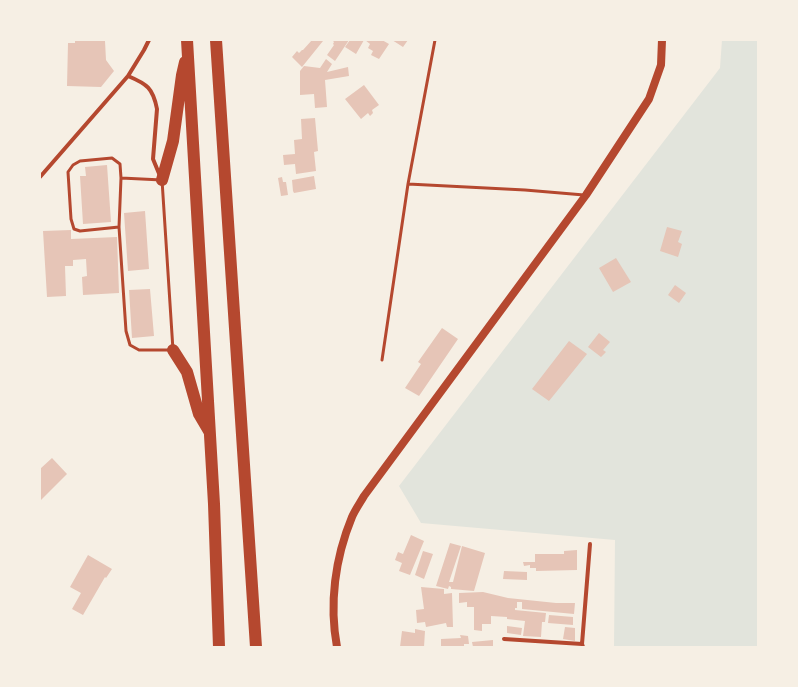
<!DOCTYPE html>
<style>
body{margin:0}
#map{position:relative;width:798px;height:687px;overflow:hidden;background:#f6efe4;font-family:Quicksand,sans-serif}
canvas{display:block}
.frame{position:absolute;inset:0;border:41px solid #f6efe4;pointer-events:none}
</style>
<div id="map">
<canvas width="798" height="687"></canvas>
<div class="frame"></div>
</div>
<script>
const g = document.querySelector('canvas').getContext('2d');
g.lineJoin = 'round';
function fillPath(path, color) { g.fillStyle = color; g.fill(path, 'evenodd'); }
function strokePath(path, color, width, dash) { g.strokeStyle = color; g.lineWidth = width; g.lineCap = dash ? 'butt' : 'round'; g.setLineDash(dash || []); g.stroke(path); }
const green = new Path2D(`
 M722,40H758V647H614L615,540L421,523L399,486L720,68Z`);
const building = new Path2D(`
 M75,40H109V41H105L106,60L114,71L101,87L67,86L68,43H75Z
 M312,40L323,41L302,67L292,57L297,51L299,53L302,50H303Z
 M332,40H349L335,61L327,55L334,45L333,44L334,42Z
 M350,40H364L356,54L345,47Z
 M365,40H382L389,44L379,59L371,55L373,51L368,48L370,44Z
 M392,40H408L403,47Z
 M326,59L332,64L327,72L348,67L349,76L325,80L327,107L315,108L314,94L300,95V71L304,66L320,68Z
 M364,85L379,105L372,110L373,113L370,116L368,113L361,119L345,99Z
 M315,118L318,151L314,152L316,171L296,174L295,164L284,165L283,155L295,154L294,140L302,139L301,119Z
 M107,165L111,222L83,224L80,176H86L85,167Z
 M314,176L316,189L294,193L293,191L292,180Z
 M282,177L283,182H286L288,195L281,196L278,178Z
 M145,211L149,269L128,271L124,213Z
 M667,227L682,231L678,242L682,244L678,257L660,251Z
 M71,230V239L117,237L119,293L83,295L82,277L87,276L86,259L73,260V266H65L66,296L47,297L43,231Z
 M616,258L631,282L613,292L599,268Z
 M675,285L686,293L679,303L668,295Z
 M150,289L154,336L132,338L129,290Z
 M442,328L458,339L419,396L405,388L421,364L418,362Z
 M599,333L610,342L603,350L606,352L601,357L588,347Z
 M569,341L587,354L549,401L532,389Z
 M52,458L67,474L40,501V469Z
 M411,535L424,541L410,575L399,571L402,563L395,560L398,552L403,554Z
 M450,543L461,546L449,582H453L462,546L485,553L474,591L451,589V587L449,586L448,589L436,586Z
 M577,550V570L536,571V568H530V565L524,566L523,562H535V554H564V551Z
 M423,551L433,554L424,579L415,575Z
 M88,555L112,569L106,578L105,577L83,615L72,609L81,593L70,587Z
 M504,571L527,572V580L503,579Z
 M421,587L444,589V594L452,593L453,627H447L446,623L426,627L425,622L417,623L416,610L424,609Z
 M483,592L508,598L556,603H575L574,614L522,609V602H517V608H515V610L546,613L545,622H542L541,637L523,636L525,621L507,619V617L491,616V624H482V631L474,630V607H467V602L459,603V593Z
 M549,615L573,617V625L548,623Z
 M507,626L522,628L521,635L507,633Z
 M565,627L575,628V641L563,639Z
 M415,629L425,631L424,647H400L402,631L415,633Z
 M460,635L468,636L469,644H464V647H441V639L461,638Z
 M493,640V647H473L472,642Z`);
const service = new Path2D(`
 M112,158L120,164L121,178L162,180L173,350H139L130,345L126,331L119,227L80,231L74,229L71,219L68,172L73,165L80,161Z
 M408,184L525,190L584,195
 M119,227L121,178
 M382,360L408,184L435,40`);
const minor = new Path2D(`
 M128,76L144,50L149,40
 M40,177L128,76C147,84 153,88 157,109L153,159L160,176
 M504,639L582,644
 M583,647L582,644L590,544`);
const secondary = new Path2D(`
 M337,647C329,604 335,558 352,517C355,510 360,503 364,496L586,195L649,99L661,65L662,40`);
const motorway = new Path2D(`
 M187,40L214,504L219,647
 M216,40L256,647
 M162,180L173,141L182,75L185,62
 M173,350L187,372L199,414L209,431`);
fillPath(green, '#e2e4dc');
fillPath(building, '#e6c5b7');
strokePath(service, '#b5482f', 3);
strokePath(minor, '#b5482f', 4);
strokePath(secondary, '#b5482f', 8);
strokePath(motorway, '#b5482f', 12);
</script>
